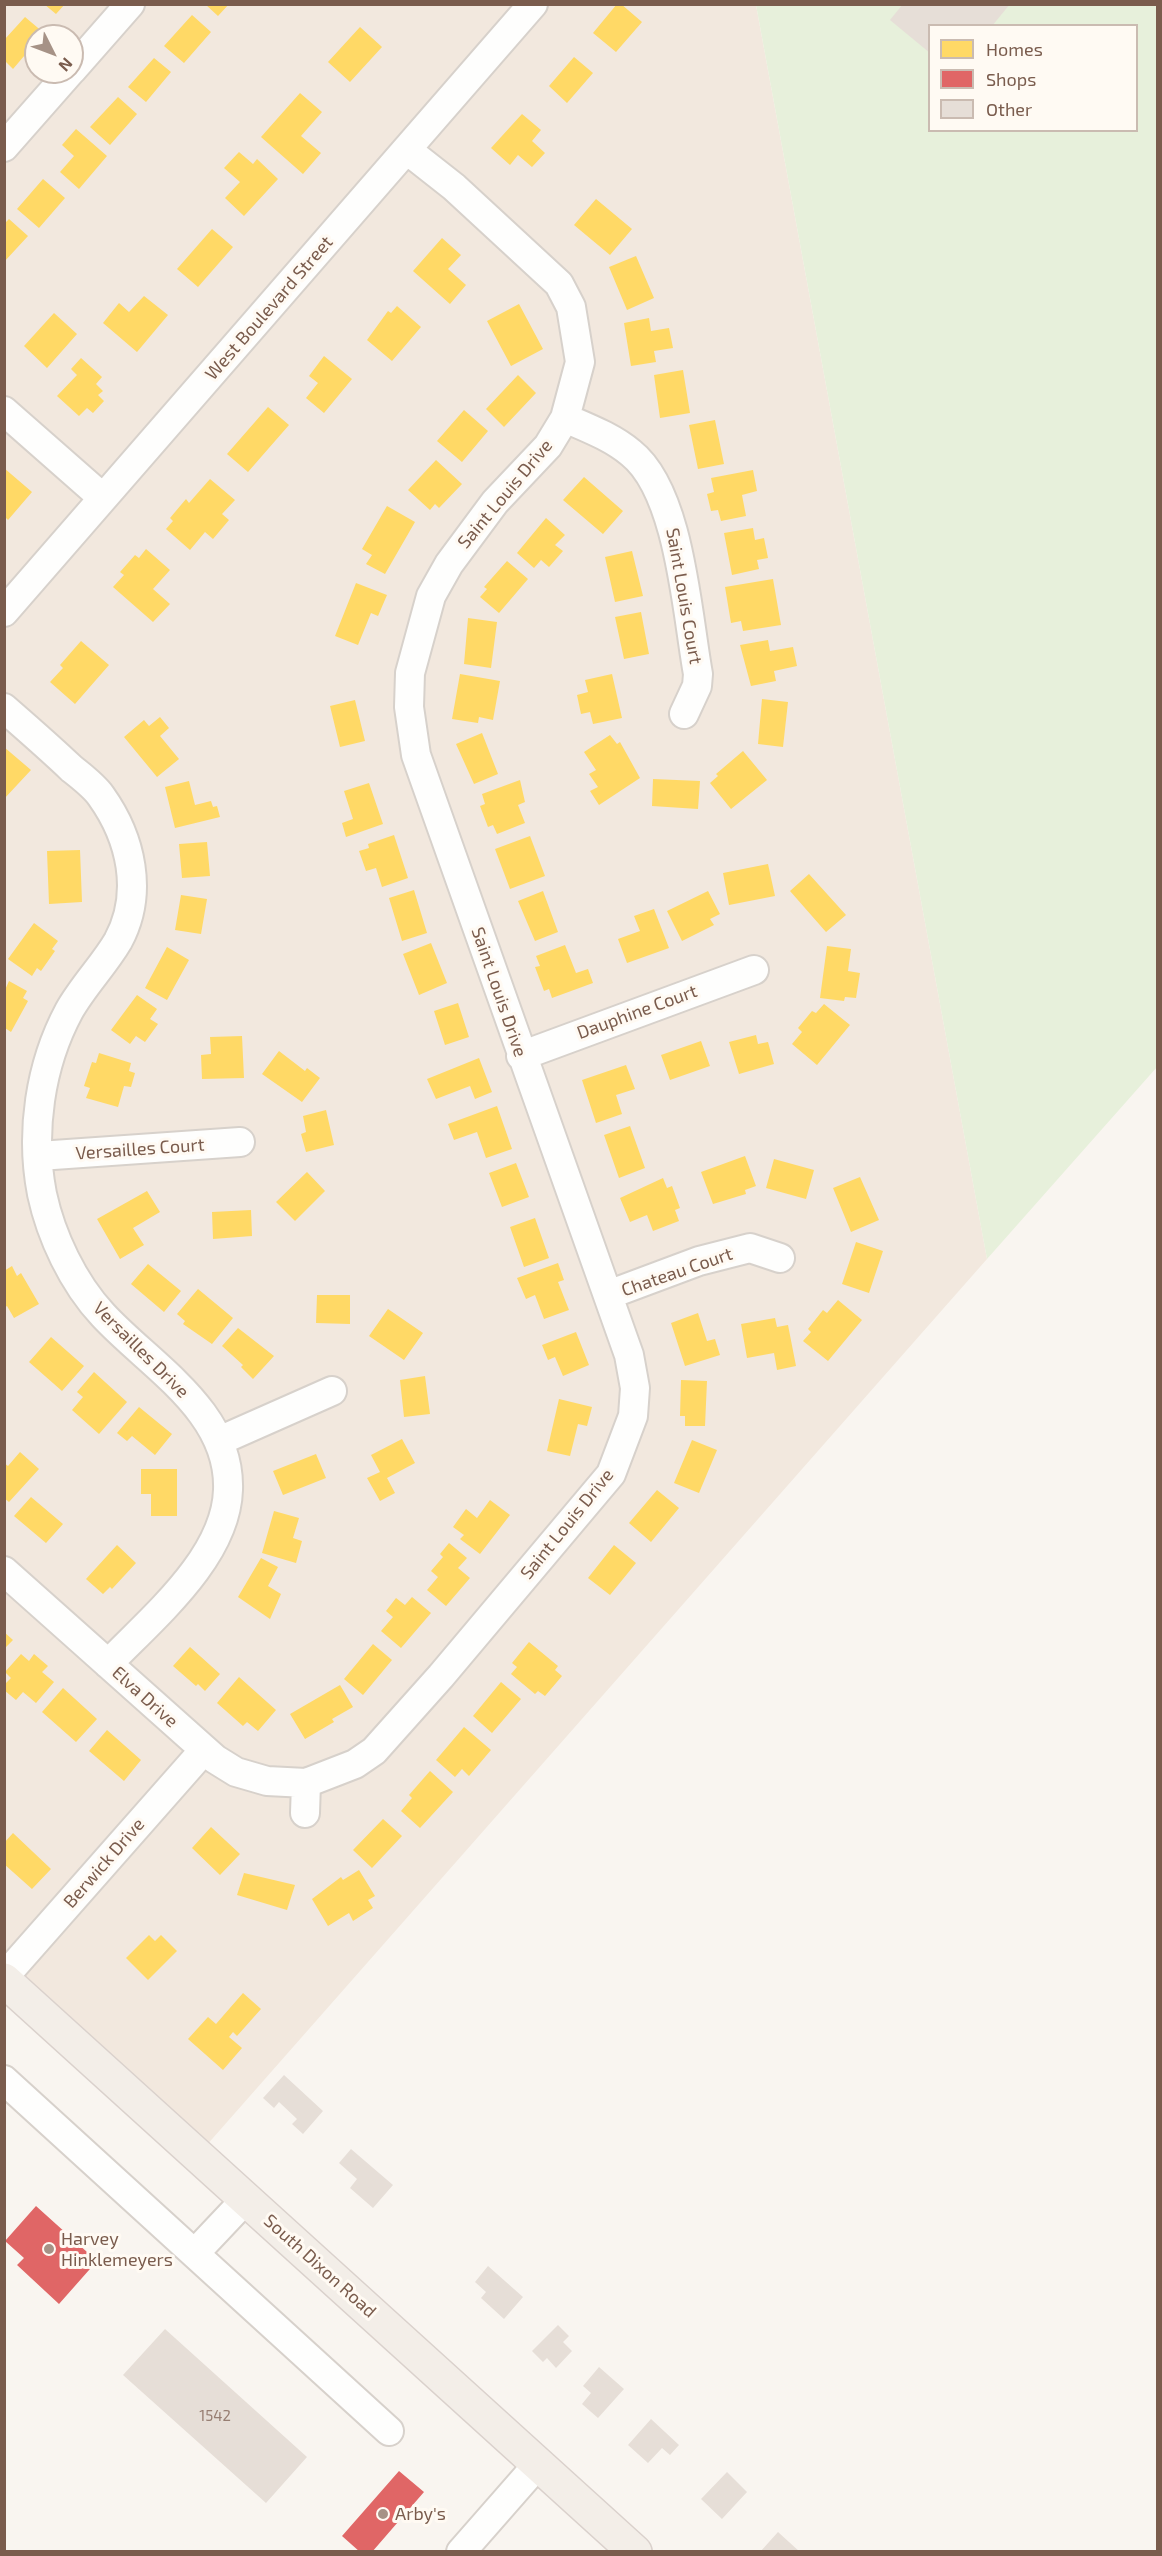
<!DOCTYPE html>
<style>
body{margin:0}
#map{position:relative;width:1162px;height:2556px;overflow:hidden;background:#f9f5f0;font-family:"Exo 2",sans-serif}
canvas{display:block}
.frame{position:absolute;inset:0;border:6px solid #7a5c4d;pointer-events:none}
.legend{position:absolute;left:928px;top:24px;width:210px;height:108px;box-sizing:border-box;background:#fffaf3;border:2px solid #cabbb1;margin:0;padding:8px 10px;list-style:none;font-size:18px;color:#7a5c4d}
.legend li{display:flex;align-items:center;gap:12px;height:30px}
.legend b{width:30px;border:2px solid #cabbb1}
.north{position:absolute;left:24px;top:24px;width:60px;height:60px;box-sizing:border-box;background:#fffaf3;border:2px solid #cabbb1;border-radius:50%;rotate:132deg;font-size:16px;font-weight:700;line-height:24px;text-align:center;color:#7a5c4d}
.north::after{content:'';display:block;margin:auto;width:21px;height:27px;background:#a69286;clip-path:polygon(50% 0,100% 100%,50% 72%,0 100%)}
</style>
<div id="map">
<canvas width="1162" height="2556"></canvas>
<div class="frame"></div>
<ul class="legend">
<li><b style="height:16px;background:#ffd966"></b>Homes</li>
<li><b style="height:16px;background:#e06666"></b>Shops</li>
<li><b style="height:16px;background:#e6ded7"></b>Other</li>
</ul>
<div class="north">N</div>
</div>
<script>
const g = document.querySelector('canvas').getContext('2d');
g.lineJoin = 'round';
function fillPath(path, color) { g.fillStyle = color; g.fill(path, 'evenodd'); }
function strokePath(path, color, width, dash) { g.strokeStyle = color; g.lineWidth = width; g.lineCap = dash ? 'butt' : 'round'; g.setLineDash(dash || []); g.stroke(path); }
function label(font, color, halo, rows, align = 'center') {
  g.font = font + ' "Exo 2",sans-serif'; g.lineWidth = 6; g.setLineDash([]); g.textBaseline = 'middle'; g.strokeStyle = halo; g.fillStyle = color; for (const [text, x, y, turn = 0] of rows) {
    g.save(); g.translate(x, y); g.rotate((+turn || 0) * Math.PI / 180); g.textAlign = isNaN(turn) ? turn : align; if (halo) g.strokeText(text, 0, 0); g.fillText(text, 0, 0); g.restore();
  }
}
const residential = new Path2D(`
 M5,5H756L987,1259L198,2155L5,1980ZM36,36H72V72H36Z`);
const green = new Path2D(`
 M756,5H1157V1067L987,1259ZM930,26H1136V130H930Z`);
const homes = new Path2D(`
 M44,4H65L56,14Z
 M205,4H229L218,16Z
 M617,4H621L642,22L616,52L593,33Z
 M192,15L211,32L184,63L164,46Z
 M25,17L44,33L36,36V42L13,69L5,61V39Z
 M360,27L382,47L350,82L328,62Z
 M574,57L593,73L567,103L549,86Z
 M154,58L171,72L146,102L128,87Z
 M300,93L322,112L301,136L321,153L303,174L261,137Z
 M118,97L137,114L110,145L90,127Z
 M522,114L541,130L532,141L545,153L532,167L518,155L510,165L491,148Z
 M76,129L107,156L79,189L60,172L74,156L62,145Z
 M239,152L253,164L257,159L278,179L244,216L225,198L240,182L224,168Z
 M43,179L65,198L39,228L17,209Z
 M596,199L632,229L610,255L574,225Z
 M9,219L28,236L4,262V224Z
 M212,229L233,247L198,287L177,269Z
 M442,238L461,255L448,269L466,285L450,304L413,271Z
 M636,256L654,298L627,310L609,267Z
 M144,296L168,315L137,352L103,323L119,303L129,312Z
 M519,304L543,349L511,366L487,321Z
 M397,306L421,327L392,361L367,340L388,311L391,313Z
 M54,313L77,334L47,368L24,346Z
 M649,318L651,331L669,328L673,348L654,351L656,362L631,366L624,323Z
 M324,356L352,379L324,413L306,398L318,383L309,376Z
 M81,358L102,377L96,384L103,391L98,395L104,401L93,413L87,408L79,416L57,396L77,375L71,369Z
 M683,370L690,413L660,418L654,375Z
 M518,375L536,393L504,427L486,409Z
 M268,407L289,425L248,472L227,454Z
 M464,410L488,431L462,462L437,441Z
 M715,420L724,464L698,469L689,425Z
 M436,460L462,484L439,508L435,504L430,510L408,490Z
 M4,468L32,492L8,520L4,516Z
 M753,470L757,491L742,495L746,516L721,521L718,510L711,511L707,494L714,492L711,478Z
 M584,477L623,511L603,534L563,500Z
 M210,479L235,500L222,514L229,520L213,539L205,532L190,550L166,529L173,521L170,518L186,499L189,503Z
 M387,506L415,522L385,574L366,564L372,555L362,549Z
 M546,518L565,535L555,545L563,551L549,567L541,560L534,568L517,553Z
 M753,528L755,540L764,538L768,558L757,560L759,569L732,575L724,533Z
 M146,549L170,570L153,589L170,604L153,622L113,587L124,575L120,572L135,555L139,558Z
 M632,551L643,596L615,602L605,557Z
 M507,561L528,579L499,613L480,597L487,589L484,587Z
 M773,579L781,625L743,631L741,621L731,623L725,587Z
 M356,583L387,595L378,616L371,613L358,645L335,636Z
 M641,612L649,654L624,659L615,617Z
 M468,618L497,622L491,668L464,664Z
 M768,640L770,651L793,647L797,666L774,671L776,681L751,686L740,645Z
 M81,641L109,665L75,704L50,682L63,668L60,665Z
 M460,674L500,681L493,720L479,717L478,723L452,719Z
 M612,674L622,718L593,724L590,712L581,714L577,695L588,692L585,680Z
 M762,699L788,702L783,747L758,744Z
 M355,700L365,741L340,747L330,706Z
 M160,717L169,728L160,736L179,759L157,777L124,737L144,720L149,726Z
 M482,733L498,774L474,784L456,744Z
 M610,735L617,744L620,742L640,778L599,805L590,791L598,787L589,774L596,770L584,752Z
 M4,747L31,770L4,799Z
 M743,751L767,780L731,809L710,783L718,776L716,774Z
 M653,779L700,781L698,809L652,806Z
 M520,780L525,802L518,805L525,823L497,834L493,825L488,827L480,806L485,804L482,794Z
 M189,781L195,805L211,801L213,807L217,806L220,817L175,828L165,787Z
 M369,783L383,824L346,837L342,823L353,819L344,791Z
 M394,835L408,878L382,887L376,868L366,871L359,851L369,848L368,844Z
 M530,836L545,876L510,889L495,849Z
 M207,842L210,876L182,878L179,844Z
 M80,850L82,902L49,904L47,851Z
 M768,864L775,896L729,905L723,873Z
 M809,874L846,915L826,932L790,891Z
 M414,890L427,933L402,941L389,898Z
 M543,891L558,932L535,941L518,901Z
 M708,891L720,914L710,919L714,925L682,941L667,911Z
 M181,895L207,899L201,934L175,930Z
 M654,909L669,948L627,963L618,939L640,931L634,916Z
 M34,923L58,941L52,949L55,951L41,971L37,968L32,976L8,959Z
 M431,943L447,983L419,995L403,954Z
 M565,945L576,973L588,969L593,983L552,998L549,989L544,991L535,967L540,966L536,956Z
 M827,946L851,949L848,971L860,973L856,998L845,997L844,1001L820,998Z
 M167,947L189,960L167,1000L145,988Z
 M9,981L27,991L23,998L28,1001L11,1032L5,1028V990Z
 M137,995L157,1009L150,1019L158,1024L145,1042L136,1036L130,1044L111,1030Z
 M458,1003L469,1037L445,1045L434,1011Z
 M824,1004L850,1025L817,1065L792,1044L802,1032L798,1028L812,1011L816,1013Z
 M756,1035L758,1044L768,1042L774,1064L739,1074L729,1042Z
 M242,1036L244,1078L202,1079L201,1055L211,1054L210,1037Z
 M701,1041L710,1066L670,1080L661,1055Z
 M279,1051L305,1071L307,1068L320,1078L302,1102L262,1074Z
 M99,1053L131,1063L129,1071L135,1073L131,1087L124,1086L118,1107L86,1098L90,1088L84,1086L92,1062L96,1063Z
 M479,1058L492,1092L475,1099L470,1086L436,1099L427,1079Z
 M626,1065L635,1089L616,1095L622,1114L596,1123L582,1080Z
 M497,1106L512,1149L486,1158L477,1132L454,1140L448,1124Z
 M326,1110L334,1145L306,1152L301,1134L306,1132L303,1116Z
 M630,1126L645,1168L619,1178L604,1135Z
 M745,1156L756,1186L745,1190L746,1194L713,1204L701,1172Z
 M774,1159L814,1170L806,1199L766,1188Z
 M516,1163L529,1197L502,1207L489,1173Z
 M307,1172L325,1191L295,1221L276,1202Z
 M860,1177L879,1220L851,1232L833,1188Z
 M663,1178L667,1188L672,1186L680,1208L675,1210L679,1221L653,1231L647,1215L630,1222L620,1198Z
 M147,1191L160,1212L133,1228L144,1245L120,1259L97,1219Z
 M251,1210L252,1236L213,1239L212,1212Z
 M535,1218L549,1258L524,1267L510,1227Z
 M856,1242L883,1251L869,1293L842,1284Z
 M558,1263L564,1280L558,1282L569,1310L544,1319L535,1295L526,1299L517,1278Z
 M148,1264L181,1291L164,1312L131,1284Z
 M12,1266L17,1276L21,1273L39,1304L14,1318L7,1306L4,1308V1271Z
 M198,1289L233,1318L212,1344L183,1324L185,1321L177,1314Z
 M317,1295H350V1324L316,1323Z
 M838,1300L862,1320L828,1361L803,1341L811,1332L808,1329L823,1310L827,1313Z
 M388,1309L423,1333L404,1360L369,1336Z
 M698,1313L707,1341L715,1339L720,1355L685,1366L671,1323Z
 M775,1318L777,1327L788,1325L796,1366L777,1370L774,1353L747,1358L741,1324Z
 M238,1328L274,1356L253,1379L241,1367L243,1365L222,1346Z
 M576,1332L589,1365L563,1376L555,1357L548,1360L542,1345Z
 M51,1337L84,1366L62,1391L29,1362Z
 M94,1372L127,1402L99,1434L72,1410L83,1397L77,1392Z
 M425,1376L430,1414L404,1417L400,1380Z
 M681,1380L707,1381L705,1426H685V1416H680Z
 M559,1399L592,1407L587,1426L578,1424L570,1456L547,1451Z
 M139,1407L172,1434L155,1455L132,1436L127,1441L117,1433Z
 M402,1439L415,1463L387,1478L395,1493L380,1501L367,1478L380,1472L371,1455Z
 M692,1440L717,1450L699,1493L674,1483Z
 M20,1452L39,1469L9,1502L4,1498V1463L8,1466Z
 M316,1454L326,1478L283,1495L273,1471Z
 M141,1469H177V1516H151V1494H141Z
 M657,1490L679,1508L651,1542L629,1523Z
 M31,1497L63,1524L46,1543L14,1516Z
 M490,1500L510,1515L480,1554L460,1539L464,1535L453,1527L466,1509L477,1518Z
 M274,1511L299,1518L293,1538L302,1541L296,1563L262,1553Z
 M449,1543L467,1558L458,1568L470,1578L446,1606L427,1590L438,1577L431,1571L443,1557L440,1554Z
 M117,1545L136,1563L112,1589L110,1587L103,1594L86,1579Z
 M614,1545L636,1563L610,1595L588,1578Z
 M261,1558L278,1567L268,1586L281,1594L270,1619L238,1597Z
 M412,1597L431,1613L401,1648L381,1631L393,1617L386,1611L396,1598L405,1605Z
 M4,1632L13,1640L4,1649Z
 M529,1642L558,1666L555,1670L562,1676L545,1696L538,1691L535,1694L511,1674L517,1667L512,1663Z
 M373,1644L392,1660L363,1695L344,1679Z
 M190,1647L220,1674L205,1691L198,1684L196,1686L173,1666Z
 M21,1654L29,1661L34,1654L48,1666L42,1672L54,1682L36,1703L23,1692L16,1700L4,1690V1685L11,1678L5,1672Z
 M239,1677L276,1710L258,1731L247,1722L243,1726L217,1703Z
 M501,1682L521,1699L492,1733L473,1716Z
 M340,1685L353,1707L332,1719L334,1722L305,1739L290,1714Z
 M63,1688L97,1719L76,1742L42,1712Z
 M464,1727L491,1750L469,1776L462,1769L455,1777L436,1760Z
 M107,1730L141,1760L124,1781L89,1751Z
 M430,1771L453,1792L420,1828L401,1811L412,1798L409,1795Z
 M383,1819L402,1836L372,1868L353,1850Z
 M211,1827L240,1854L220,1875L192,1848Z
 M13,1833L51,1869L32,1889L4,1864V1843Z
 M359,1870L375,1896L368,1900L373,1908L353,1921L349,1913L328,1926L312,1899L341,1877L343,1880Z
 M244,1873L295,1885L287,1910L237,1895Z
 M149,1935L155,1941L161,1935L177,1951L148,1980L126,1958Z
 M243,1993L261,2009L237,2036L233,2032L229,2037L242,2048L223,2070L188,2039L208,2017L216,2024Z`);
const shops = new Path2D(`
 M36,2206L97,2261L59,2304L17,2265L24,2258L5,2241Z
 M399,2471L424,2492L372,2552H360L342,2536Z`);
const building = new Path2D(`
 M903,4H1010L992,26H930V53L890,20Z
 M284,2075L323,2111L303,2134L292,2124L297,2119L279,2102L274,2108L263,2098Z
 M351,2149L393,2185L373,2208L350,2188L357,2179L339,2163Z
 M488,2266L523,2297L504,2319L481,2298L486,2292L475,2282Z
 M558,2325L569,2336L563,2342L572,2351L556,2368L547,2358L543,2362L532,2351Z
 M165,2329L307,2457L266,2503L123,2375Z
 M599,2367L624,2389L598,2418L582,2404L591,2393L583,2386Z
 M651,2419L679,2445L670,2455L662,2448L648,2463L628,2445Z
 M727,2472L747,2492L722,2519L701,2499Z
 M778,2532L800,2552H760Z`);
const minor = new Path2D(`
 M72,70L130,4
 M4,147L70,72
 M4,411L103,498
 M565,418C588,428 612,437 631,453C680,492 687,614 698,674L697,686L684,714
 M4,612L533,4
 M4,708C27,728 50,748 72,769C82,777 94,786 101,796C131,838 144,893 118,941C104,965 83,986 69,1011C40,1065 30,1133 42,1194C51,1236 73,1283 103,1315C150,1366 231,1411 228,1490C226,1558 152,1618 108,1664
 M521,1056L754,970
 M39,1156L240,1142
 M608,1295L699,1261L750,1248L780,1258
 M219,1441L332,1391
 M4,1571L215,1759L236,1772L267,1781L306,1783L355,1764L374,1751L441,1676L611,1474L633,1416L635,1388L629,1355L416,755L409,707L410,673L431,596L449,564L495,502L548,446L565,418L580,362L571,307L559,284L454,187L407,150
 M305,1813L306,1783
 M4,1977L204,1750
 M4,2080L389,2431
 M195,2253L246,2199
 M461,2552L539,2463`);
const major = new Path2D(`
 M4,1980L635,2552`);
const markers = [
 [49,2249,6,"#a69286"],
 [383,2514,6,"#a69286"]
];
const numberNames = [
 ["1542",215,2416]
];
const streetNames = [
 ["West Boulevard Street",269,308,-49],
 ["Saint Louis Drive",505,494,-50],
 ["Saint Louis Court",684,596,80],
 ["Saint Louis Drive",499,992,71],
 ["Dauphine Court",637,1012,-20],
 ["Versailles Court",140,1149,-4],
 ["Chateau Court",677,1272,-19],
 ["Versailles Drive",141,1350,45],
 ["Saint Louis Drive",567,1524,-51],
 ["Elva Drive",145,1697,42],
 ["Berwick Drive",104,1863,-49],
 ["South Dixon Road",320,2266,42]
];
const poiNames = [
 ["Harvey",61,2239],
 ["Hinklemeyers",61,2260],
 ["Arby's",395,2514]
];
fillPath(residential, '#f2e8de');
fillPath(green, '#e7f0db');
fillPath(homes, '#ffd966');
fillPath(shops, '#e06666');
fillPath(building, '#e6ded7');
strokePath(minor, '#d7d1cb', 32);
strokePath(major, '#dad1cc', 36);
strokePath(minor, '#fefefd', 28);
strokePath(major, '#f3eee8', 33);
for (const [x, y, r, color] of markers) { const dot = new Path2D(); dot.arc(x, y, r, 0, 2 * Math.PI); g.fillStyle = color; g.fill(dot); strokePath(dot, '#fffaf3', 2); }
label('15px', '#977e72', null, numberNames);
label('18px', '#7a5c4d', '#fffaf3', streetNames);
label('18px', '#7a5c4d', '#fffaf3', poiNames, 'left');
</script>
